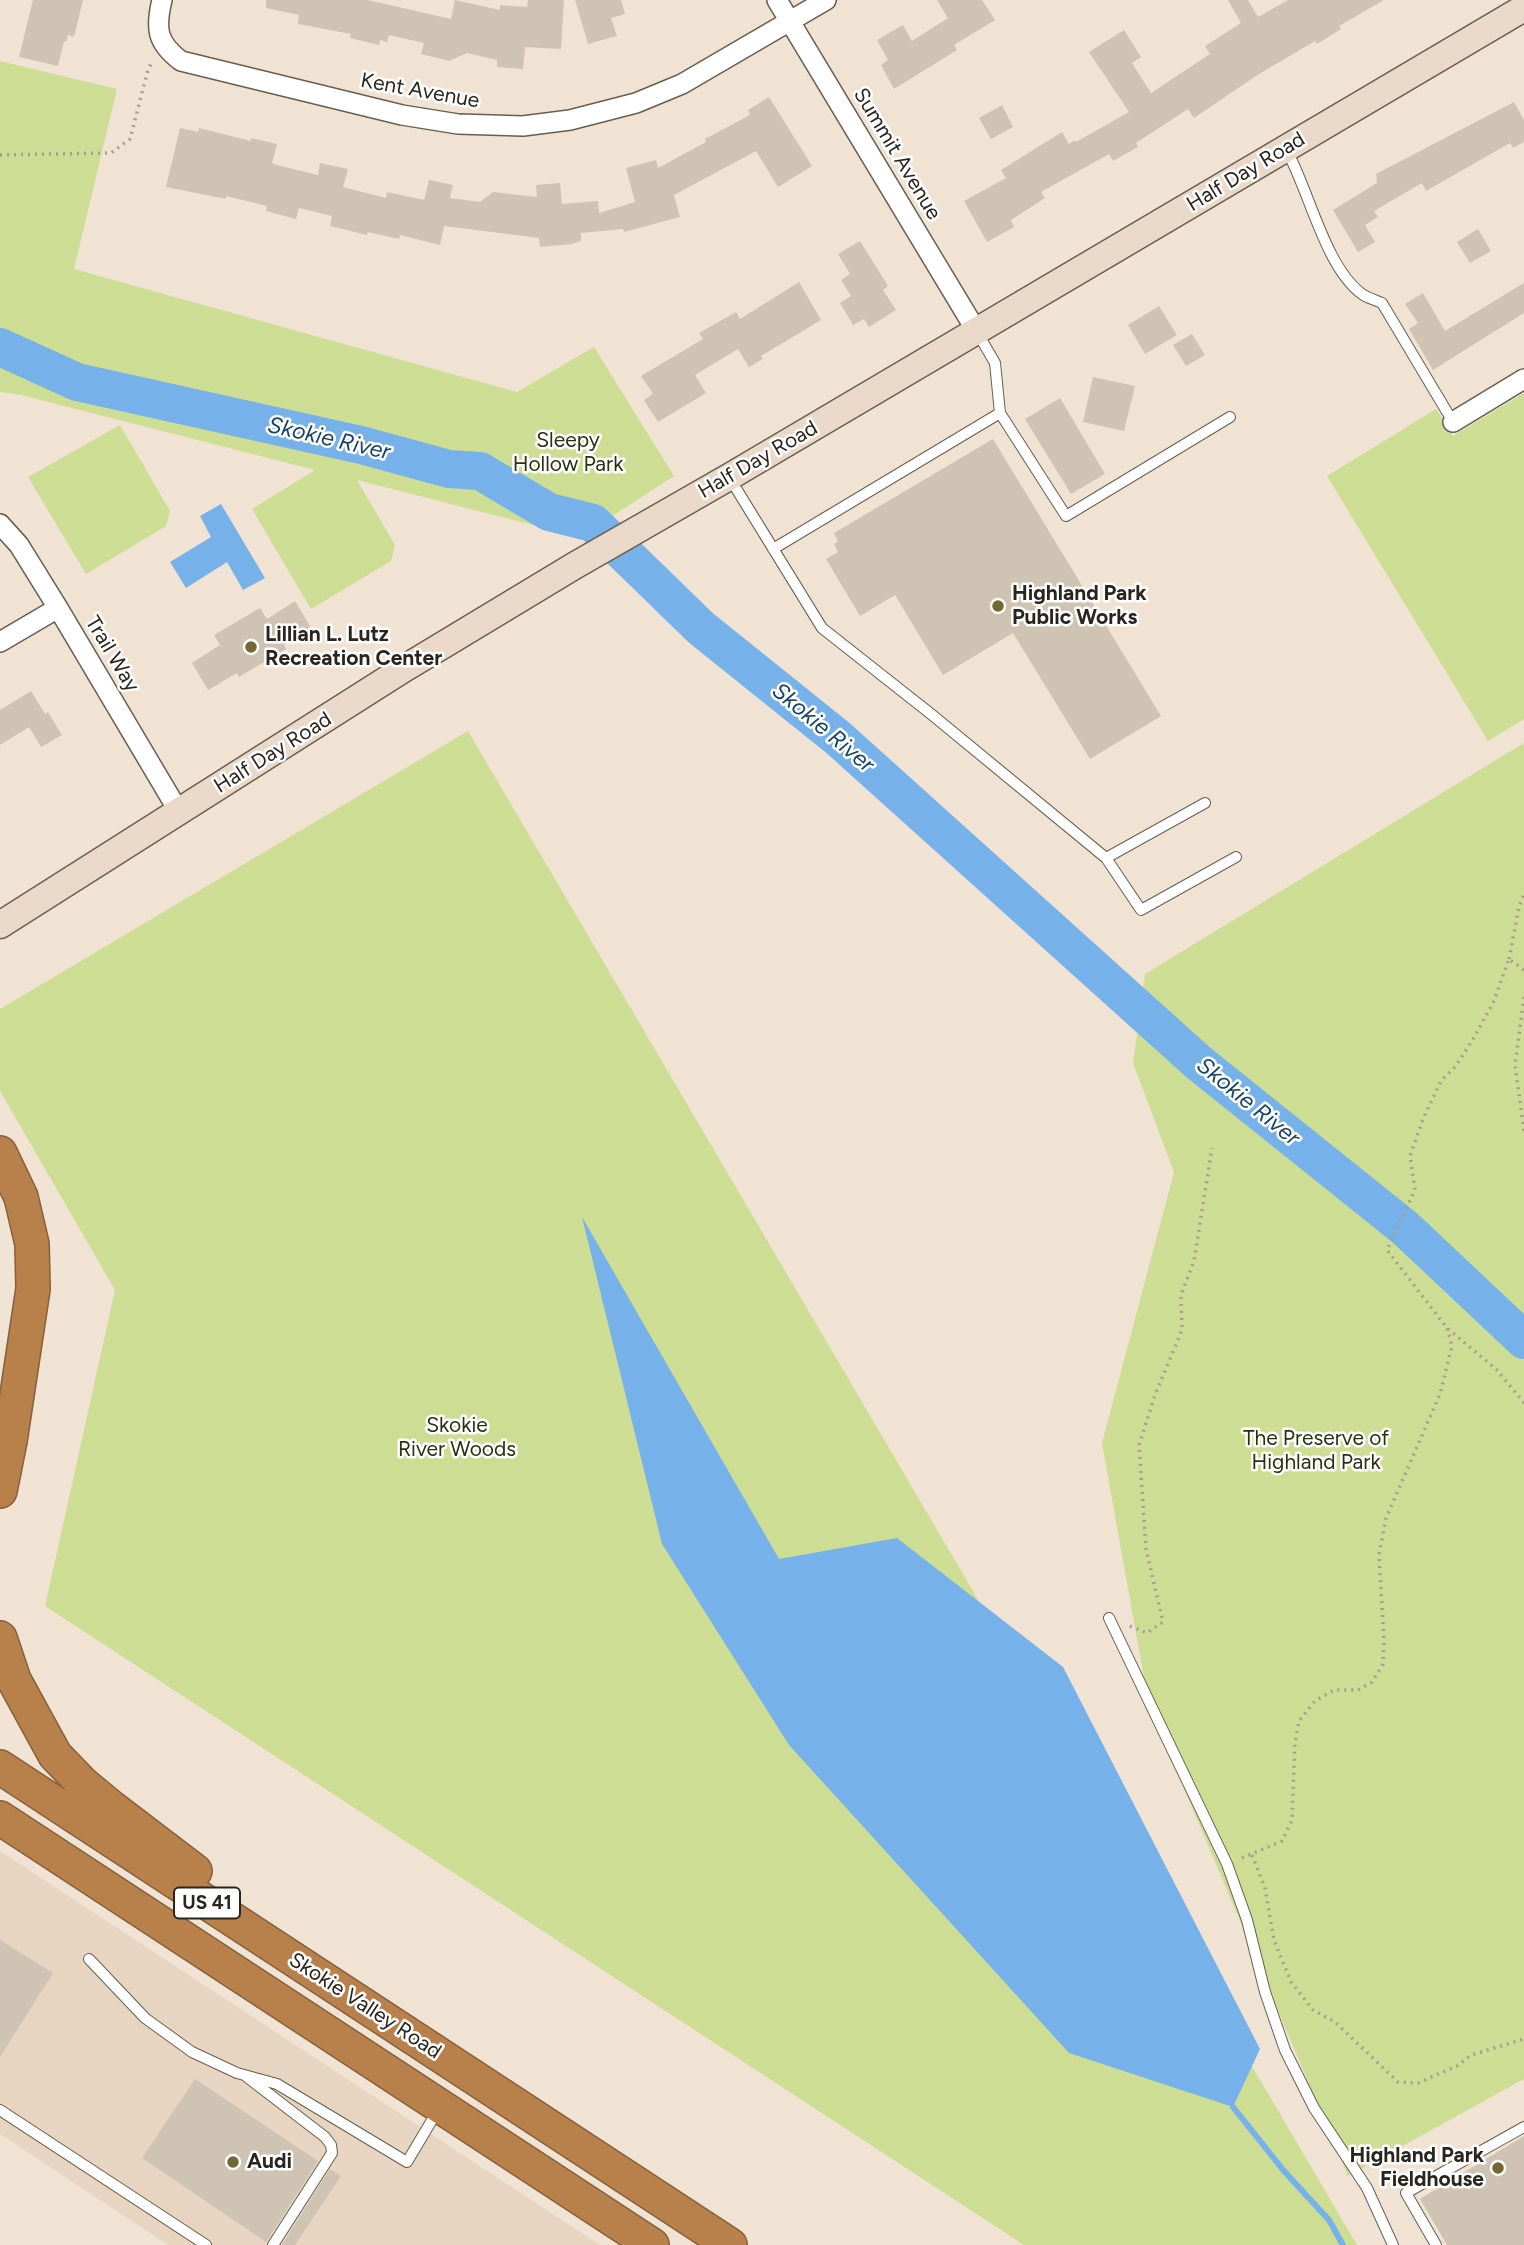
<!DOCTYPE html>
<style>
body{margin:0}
canvas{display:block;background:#f0e3d4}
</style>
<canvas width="1524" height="2245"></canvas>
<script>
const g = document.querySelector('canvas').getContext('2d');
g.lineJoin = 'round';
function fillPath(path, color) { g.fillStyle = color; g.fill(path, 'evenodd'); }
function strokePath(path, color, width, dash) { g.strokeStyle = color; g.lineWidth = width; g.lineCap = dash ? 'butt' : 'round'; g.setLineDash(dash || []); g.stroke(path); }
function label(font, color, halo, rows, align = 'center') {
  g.font = font + ' Figtree,sans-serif'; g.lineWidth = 5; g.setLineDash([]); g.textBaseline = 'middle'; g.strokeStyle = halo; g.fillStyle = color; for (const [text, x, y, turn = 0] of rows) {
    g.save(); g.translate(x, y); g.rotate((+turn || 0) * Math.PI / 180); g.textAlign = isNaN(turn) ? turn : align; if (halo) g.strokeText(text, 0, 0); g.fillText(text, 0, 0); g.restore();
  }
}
const built = new Path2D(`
 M0,1851L600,2245H168L0,2134Z`);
const green = new Path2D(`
 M0,61L117,89L74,269L517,392L594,347L674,476L580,537L357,480L395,545L391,561L311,609L252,509L315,470L21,395L0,392Z
 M1524,393V719L1488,741L1327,476L1436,409L1453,436Z
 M120,425L170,511L166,526L86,574L28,477Z
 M468,731L1357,2245H1024L45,1606L115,1290L0,1091V1009Z
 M1524,743V2079L1348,2176L1149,1706L1102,1443L1174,1172L1133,1063L1145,974Z`);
const water = new Path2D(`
 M221,504L265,578L243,590L227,562L186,588L170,562L211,537L200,516Z
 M582,1217L779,1559L897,1538L1063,1667L1260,2049L1233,2107L1069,2053L789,1745L662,1544Z`);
const stream = new Path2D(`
 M1233,2107L1284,2171L1329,2220L1343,2245`);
const river = new Path2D(`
 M0,347L77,382L361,445L449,469L480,471L549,512L593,523L701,628L838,738L1199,1063L1405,1228L1524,1340`);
const building = new Path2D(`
 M33,0H83L74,37L68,35L66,42L64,41L58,66L19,57Z
 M266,0H368L451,19L455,0L500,10V5L527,7L528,0H564L561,49L525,47L523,69L497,67V60L467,53L449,61L421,54L424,43L389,35L387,42L380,40L379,45L350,38L351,34L298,24L299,15L266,8Z
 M575,0H621L625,14L611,18L617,36L588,44Z
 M937,0H982L995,20L954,45L957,50L894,89L881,65L888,60L877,40L903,25L912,41L948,18Z
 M1228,0H1248L1258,17L1288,0H1384L1339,26L1341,29L1317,44L1315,41L1259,74L1194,118L1188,109L1136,143L1138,147L1113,161L1109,154L1041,192L1045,198L1011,220L1014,227L987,242L964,201L1006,178L1001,170L1062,132L1069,144L1075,140L1076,142L1129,112L1089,52L1124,30L1141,57L1132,63L1151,93L1210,54L1205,46L1241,23Z
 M769,97L812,166L778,187L756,151L674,195L680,217L624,232L623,229L581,233V241L572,244L540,247L539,238L444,226L440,245L400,235L399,239L368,232L367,235L330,226L332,216L299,208L296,219L266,211L267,206L226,196V199L166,187L180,128L198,132L199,128L251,141V138L277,144L272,163L277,165L318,175L320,163L348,169L343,187L386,198L387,192L424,200L429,180L453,185L450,198L480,202L493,192L537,197L536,185L560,183L562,204L598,201L599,213L635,202L626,168L656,160L658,168L706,142L705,139L750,115L748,110Z
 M1514,102L1524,120V142L1513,148L1510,143L1426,191L1422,183L1374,211L1378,217L1365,225L1375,242L1358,252L1333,210L1377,183L1376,174Z
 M1002,105L1013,127L991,139L979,118Z
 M1478,229L1491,251L1470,263L1457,242Z
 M860,241L888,286L883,290L896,310L869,327L864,319L853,325L840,303L851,296L841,280L850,274L838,254Z
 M799,282L821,320L761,356L763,359L749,367L738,349L695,375L706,393L658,422L644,400L653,394L641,376L703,339L699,333L736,312L740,319Z
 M1524,283V313L1433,370L1409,329L1418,323L1405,304L1423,293L1445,331Z
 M1159,306L1177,335L1145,354L1128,325Z
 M1192,334L1205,355L1186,366L1173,345Z
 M1093,377L1135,386L1124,431L1083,422Z
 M1060,398L1105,474L1071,494L1025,419Z
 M993,439L1161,716L1090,759L1013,633L943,675L895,595L860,616L826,559L838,552L834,544L838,541L834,533Z
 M295,601L311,628L284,645L286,649L239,677L237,673L208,690L192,663L220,645L214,635L260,608L267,619Z
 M31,691L45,714L48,712L62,735L41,747L29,727L0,745V710Z
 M0,1940L53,1973L0,2057Z
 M195,2079L318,2161L266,2242L142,2158Z
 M1524,2136V2245H1447L1420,2199Z
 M330,2169L341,2176L295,2245H282Z`);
const path = new Path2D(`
 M0,155L111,153L130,139L148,70L152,62
 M1509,959L1519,907L1524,894
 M1524,970L1509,959L1493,1003L1472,1041L1455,1067L1441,1081L1423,1119L1410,1156L1415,1190L1387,1250L1447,1328L1497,1370L1524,1403
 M1524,997L1515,1065L1524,1131
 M1130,1626L1147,1633L1163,1622L1146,1549L1139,1445L1155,1395L1182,1330L1181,1295L1194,1261L1212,1148
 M1252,1855L1265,1888L1274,1940L1291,1982L1313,2010L1335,2022L1398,2082L1418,2083L1457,2066L1471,2055L1524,2039
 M1242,1858L1282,1841L1292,1820L1295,1742L1299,1721L1315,1701L1334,1690H1358L1372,1682L1383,1664L1384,1641L1379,1555L1386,1518L1440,1394L1452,1346L1447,1328`);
const lane = new Path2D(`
 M1286,149C1309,190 1325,267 1362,294C1367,298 1376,300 1382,303L1453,422
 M977,332L995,363L1000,413L1066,516L1230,417
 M729,477L822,628L931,714L1106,858L1141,910L1236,857
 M773,549L1000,413
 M1106,858L1205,803
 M1109,1618L1227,1864L1247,1920L1265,1992L1285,2050L1314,2108L1367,2188L1393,2245
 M89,1959L145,2018L192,2052L237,2073L277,2084L407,2162L438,2110
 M247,2077L325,2137L331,2145L332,2153L273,2245
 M0,2110L206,2245
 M1436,2245L1406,2193L1524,2127`);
const street = new Path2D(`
 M162,0C155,29 157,43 181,61L402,115L458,124L523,126L570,120L636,103L682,84L826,0
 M777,0L977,332
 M1453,422L1524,379
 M0,524L19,545L58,608L179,812
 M0,642L58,608`);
const secondary = new Path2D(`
 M0,925L405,668L574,566L729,477L1524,8`);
const highway = new Path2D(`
 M0,1153L21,1197L32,1244L33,1289L10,1441L0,1491
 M0,1638L14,1680L55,1755L82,1783L111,1807L195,1871
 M0,1767L730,2245
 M0,1818L652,2245`);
const markers = [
 [998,606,7,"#736734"],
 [251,647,7,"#736734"],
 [233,2162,7,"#736734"],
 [1498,2168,7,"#736734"]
];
const shields = [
 [207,1903,66]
];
const shieldNames = [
 ["US 41",207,1903]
];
const streetNames = [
 ["Kent Avenue",420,91,10],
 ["Summit Avenue",897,154,59],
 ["Half Day Road",1246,172,-31],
 ["Half Day Road",758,460,-30],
 ["Trail Way",112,654,59],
 ["Half Day Road",273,753,-32],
 ["Skokie Valley Road",365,2006,33]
];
const parkNames = [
 ["Sleepy",568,441],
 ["Hollow Park",568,465],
 ["Skokie",457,1426],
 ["River Woods",457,1450],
 ["The Preserve of",1316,1439],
 ["Highland Park",1316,1463]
];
const poiNames = [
 ["Highland Park",1012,594],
 ["Public Works",1012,618],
 ["Lillian L. Lutz",265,635],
 ["Recreation Center",265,659],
 ["Highland Park",1484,2156,"right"],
 ["Fieldhouse",1484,2180,"right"],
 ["Audi",247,2162]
];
const waterNames = [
 ["Skokie River",329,439,13],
 ["Skokie River",823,728,40],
 ["Skokie River",1248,1102,39]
];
fillPath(built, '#e7d5c1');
fillPath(green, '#cddd94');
fillPath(water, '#76b1e9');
strokePath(stream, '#76b1e9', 6);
strokePath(river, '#76b1e9', 38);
fillPath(building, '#cfc3b4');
strokePath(lane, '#685e50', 12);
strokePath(street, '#685e50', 22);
strokePath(secondary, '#685e50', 29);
strokePath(highway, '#86603b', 36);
strokePath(path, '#a79d92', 3.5, [2, 5]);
strokePath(lane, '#fff', 10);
strokePath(street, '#fff', 19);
strokePath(secondary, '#ead9c9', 26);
strokePath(highway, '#b8804a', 33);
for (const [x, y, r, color] of markers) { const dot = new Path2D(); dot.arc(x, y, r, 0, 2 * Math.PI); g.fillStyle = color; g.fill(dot); strokePath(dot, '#fff', 2.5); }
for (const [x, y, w] of shields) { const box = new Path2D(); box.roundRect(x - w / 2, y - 15.5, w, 31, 5); g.fillStyle = '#fff'; g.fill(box); strokePath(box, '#28241e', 2); }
label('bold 19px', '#28241e', null, shieldNames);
label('21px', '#28241e', '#fff', streetNames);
label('21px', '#2b3110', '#fff', parkNames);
label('bold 21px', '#28241e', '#fff', poiNames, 'left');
label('italic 23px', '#184368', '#fff', waterNames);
</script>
